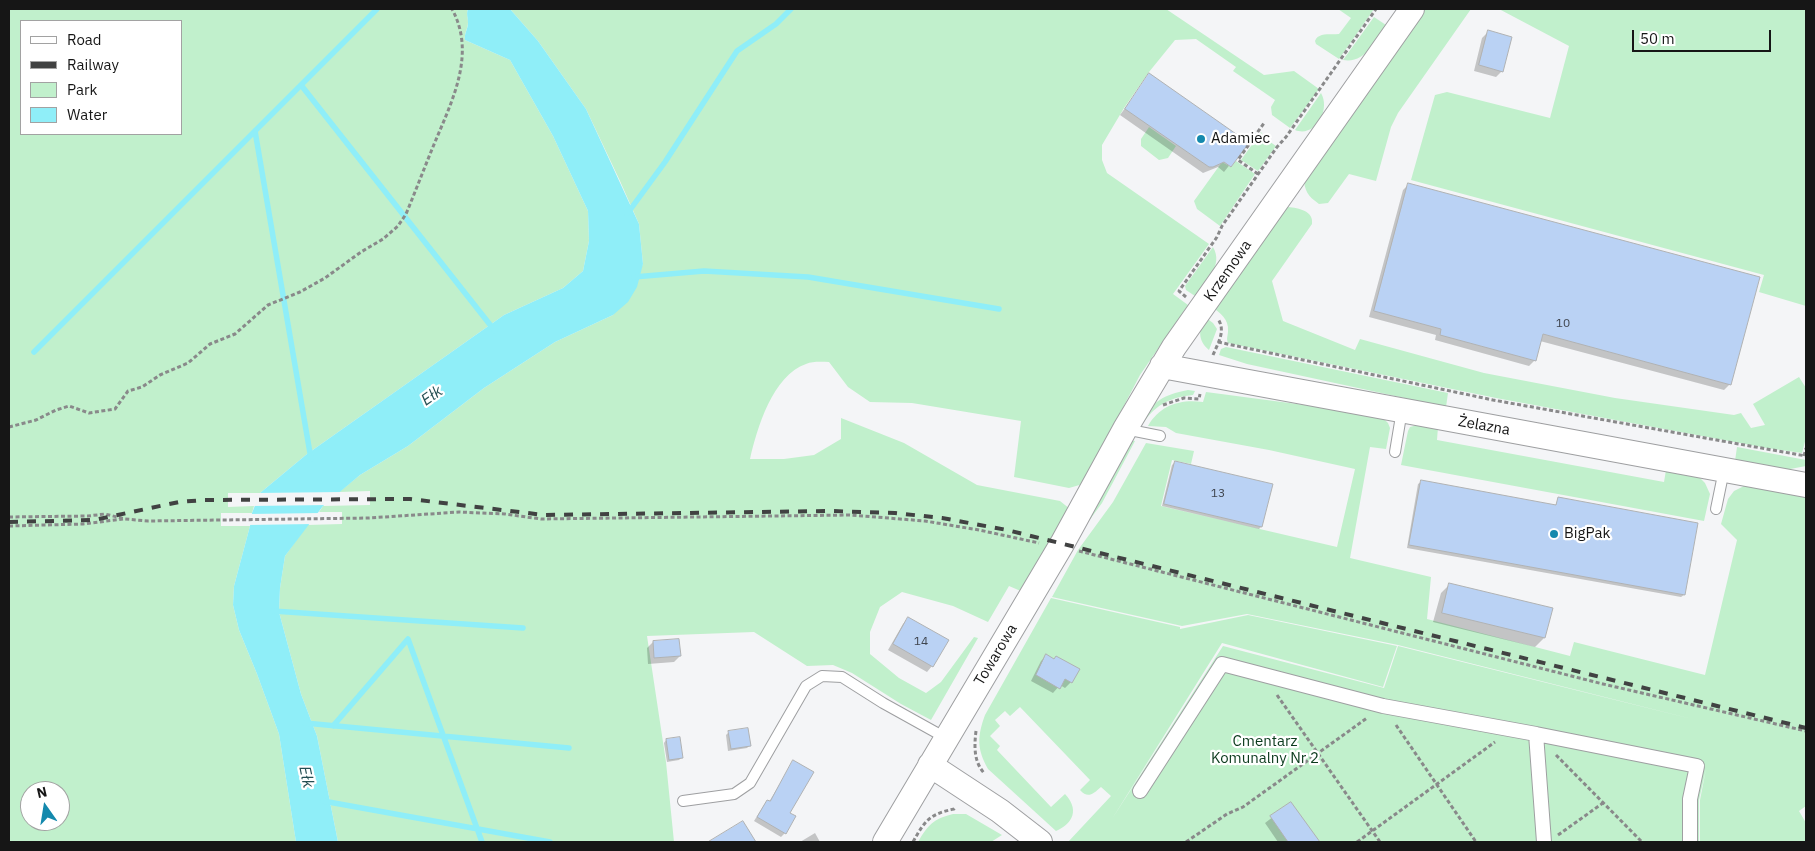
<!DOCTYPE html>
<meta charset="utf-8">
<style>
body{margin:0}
#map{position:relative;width:1815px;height:851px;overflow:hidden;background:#f4f5f7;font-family:"IBM Plex Sans",sans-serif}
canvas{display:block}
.frame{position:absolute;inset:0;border:10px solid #161616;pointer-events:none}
.legend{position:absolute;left:20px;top:20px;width:162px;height:115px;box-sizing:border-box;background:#fff;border:1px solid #a2a2a2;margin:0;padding:6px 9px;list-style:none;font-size:15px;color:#161616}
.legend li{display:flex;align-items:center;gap:10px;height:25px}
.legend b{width:25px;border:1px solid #a2a2a2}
.north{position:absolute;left:20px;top:781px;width:50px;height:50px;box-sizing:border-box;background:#fff;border:1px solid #a2a2a2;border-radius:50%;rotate:347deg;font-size:14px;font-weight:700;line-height:20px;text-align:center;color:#161616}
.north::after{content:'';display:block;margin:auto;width:18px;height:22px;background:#1489ad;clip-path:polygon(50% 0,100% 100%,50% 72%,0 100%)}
.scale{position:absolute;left:1632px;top:30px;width:139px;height:22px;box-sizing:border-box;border:2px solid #161616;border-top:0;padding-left:6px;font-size:15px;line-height:18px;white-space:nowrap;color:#161616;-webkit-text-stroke:4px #fff;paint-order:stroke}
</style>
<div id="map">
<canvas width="1815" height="851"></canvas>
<div class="frame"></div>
<ul class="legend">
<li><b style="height:6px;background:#fff"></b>Road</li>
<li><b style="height:6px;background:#414242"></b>Railway</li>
<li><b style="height:14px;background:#c1f0cc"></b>Park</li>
<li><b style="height:14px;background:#8feef8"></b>Water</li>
</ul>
<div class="north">N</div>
<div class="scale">50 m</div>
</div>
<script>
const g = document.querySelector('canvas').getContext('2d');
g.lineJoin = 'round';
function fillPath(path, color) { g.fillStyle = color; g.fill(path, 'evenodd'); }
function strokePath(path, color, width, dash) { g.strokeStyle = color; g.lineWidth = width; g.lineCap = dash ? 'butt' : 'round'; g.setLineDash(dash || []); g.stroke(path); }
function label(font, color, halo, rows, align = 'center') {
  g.font = font + ' "IBM Plex Sans",sans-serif'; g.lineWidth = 4.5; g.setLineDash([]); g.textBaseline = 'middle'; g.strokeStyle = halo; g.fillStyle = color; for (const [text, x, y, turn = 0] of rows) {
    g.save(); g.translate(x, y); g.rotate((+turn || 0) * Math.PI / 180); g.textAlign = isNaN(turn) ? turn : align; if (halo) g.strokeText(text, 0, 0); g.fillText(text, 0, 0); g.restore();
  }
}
const green = new Path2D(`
 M9,9H468C466,14 468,17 468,22C468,29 464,33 465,40L510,60L553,136L588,211L589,241L583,271L563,288L504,315L307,454L260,493H228V507L254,506L252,513H221V526H250L234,586L233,605L239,630L257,674L279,734L296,842H9ZM21,21H181V134H21ZM30,791H60V821H30Z
 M510,9H1166L1264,75L1294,71L1319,89L1290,128L1272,115L1271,107L1275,100L1233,71L1236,67L1196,39L1175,40L1149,72L1124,108L1102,145V160L1107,173L1209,244L1173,294L1188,305L1140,375L1083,484L1069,488L1014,477L1021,421L912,403L870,402L848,387L829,362C822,362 813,361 806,364C773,375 757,428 750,459H784L814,455L841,439V418L904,443L977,485L1060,501L1070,509L1023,592L1009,586L988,622L953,606L902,592L880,607L870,632V654L899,678L926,693L941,682L974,637L978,638L931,720L901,704L852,673L833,665L807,666L754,632L647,636L666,762L674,842H338L317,736L301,694L279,612L280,588L285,556L307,525L342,524V512H319L323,506L370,505V491L339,492L360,475L408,446L484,388L555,342L613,315L643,264L639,224L620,181L586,109L538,41Z
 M1338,9H1374L1339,59L1316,44L1315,41C1318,32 1331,35 1339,34L1351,18Z
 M1422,9H1471L1398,113L1391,127L1376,181L1349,174L1328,203L1319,204C1308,196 1304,191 1304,177Z
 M1499,9H1806V306L1759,292L1764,275L1411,180L1435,95L1447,92L1550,118L1569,46Z
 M1374,17L1386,25C1375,41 1365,64 1343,60Z
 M1321,93C1331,110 1315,138 1295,130Z
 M1149,127L1176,146L1168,158L1159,160L1141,146V139Z
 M1261,132L1266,139L1276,146L1258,171L1241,160Z
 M1236,161L1255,174L1220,226L1197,209L1194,201L1222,162L1231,167Z
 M1288,207C1299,208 1314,211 1312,224L1272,281L1283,321L1355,350L1360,339L1484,373L1615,398L1734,415L1741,413L1751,428L1765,425L1753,404L1799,377L1806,388V438L1802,453L1767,448L1496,398L1228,343C1226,338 1228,336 1228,331C1229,319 1220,313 1212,307L1278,213Z
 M1213,247C1224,266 1205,281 1195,296L1186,290L1185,286Z
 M1205,317L1213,323L1217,329L1209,350C1197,340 1199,329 1205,317Z
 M1226,347L1448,393L1446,407L1247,364L1219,355L1221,349Z
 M1188,390L1195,391L1193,395C1172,397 1156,404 1144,422L1139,421C1155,401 1162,395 1188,390Z
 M1206,392L1350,411L1382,417L1388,423L1390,428L1386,449L1370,447L1350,558L1431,577L1427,619L1570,656L1574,642L1705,675L1737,540L1721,524L1728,499L1734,491L1746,485L1806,496V781L1805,782L1806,785V806L1799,811L1806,823V842H1700V800L1706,769L1699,800V842H1068L1111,796L1101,787C1093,794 1088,799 1080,790L1090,780L1020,707L1010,716L1005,711L995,720L1000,726L990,736L1000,746L997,750L1051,807L1065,794C1079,809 1074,823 1056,831L988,769C977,749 977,737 985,715L1051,598L1180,627V629L1248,615L1397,646L1383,687L1222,643L1112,819L1223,646L1384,688L1398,646L1696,720L1398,645L1247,614L1182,626L1052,597L1078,550L1113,502L1146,443L1194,451L1191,464L1172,460L1161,506L1337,547L1355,469L1269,450L1176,433L1166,427L1148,426C1160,405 1180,399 1203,402Z
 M1421,424L1438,427L1437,440L1664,482L1666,470L1697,475L1705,483L1710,494L1704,521L1401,465L1408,431L1410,427Z
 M1129,440L1135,441L1102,503L1080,533Z
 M1737,447L1806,460V466L1785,470L1735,461Z
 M953,814H966L1002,835L991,842H918C928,825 933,819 953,814Z`);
const water = new Path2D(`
 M468,9H510L538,41L586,109L639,224L643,264L637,287L628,302L613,315L555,342L484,388L408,446L360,475L323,506L285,556L280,588L279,612L301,694L317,736L338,842H296L279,734L257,674L239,630L233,605L234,586L250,526L252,513L260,493L307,454L504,315L563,288L583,271L589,241L588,211L553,136L510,60L465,40C464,33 468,29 468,23C468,17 466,14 468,9Z`);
const pier = new Path2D(`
 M342,492L328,505L251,506L257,493Z
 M321,513L312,524L247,525L249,514Z`);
const shadow = new Path2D(`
 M1488,32L1502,71L1496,77L1474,71L1482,38Z
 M1150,74L1247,143L1224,172L1218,167L1203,173L1120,115Z
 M1409,184L1730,384L1724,390L1540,341L1535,360L1529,366L1435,340L1436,335L1369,317L1403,190Z
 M1175,462L1261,527L1259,529L1162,506L1172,465Z
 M1421,482L1555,506L1558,499L1684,595L1681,597L1407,548L1418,484Z
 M1450,584L1544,638L1535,647L1433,622L1441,593Z
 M908,618L932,666L927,672L888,650L903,624Z
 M678,640L680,656L674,662L648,664L647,648L653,642Z
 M1046,656L1071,682L1065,688L1060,685L1053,693L1031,681L1041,661Z
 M728,733L750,745L747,748L728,751L726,735Z
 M666,740L682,757L679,760L667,762L664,743Z
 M793,762L789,814L785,833L781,837L754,821L764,805L768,801L769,802Z
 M1291,803L1318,842H1278L1265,823Z
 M815,833L820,842H800Z`);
const stream = new Path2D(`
 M301,85L495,331
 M255,131L311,459
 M627,214L665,162L737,51L776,24L791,9
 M634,277L704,271L808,277L999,309
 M34,352L377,9
 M273,611L523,628
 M305,723L569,748
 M333,726L408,639L482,842
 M323,801L550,842`);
const building = new Path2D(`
 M1488,30L1512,37L1503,72L1479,65Z
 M1149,73L1249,143L1231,167L1224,162L1213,167H1209L1125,109Z
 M1408,183L1760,277L1731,385L1543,334L1536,361L1440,335L1441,329L1374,311Z
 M1175,461L1273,484L1262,527L1164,504Z
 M1421,480L1556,505L1558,497L1698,523L1685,595L1409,545Z
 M1449,583L1553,608L1545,638L1442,613Z
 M908,617L949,640L933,667L893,644Z
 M679,639L681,656L654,658L653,641Z
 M1046,654L1054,659L1056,656L1080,669L1072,683L1065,679L1060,689L1036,675Z
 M748,728L751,746L731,749L728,731Z
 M680,737L683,758L669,760L666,739Z
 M793,760L814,772L790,813L796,816L786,834L757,817L767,800L770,801Z
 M1291,802L1320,842H1288L1270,816Z
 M743,821L756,842H708Z`);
const path = new Path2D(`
 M1258,174L1238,160L1264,123
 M1186,297L1179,291L1217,237L1222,226L1277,147L1286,137L1376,9
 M1218,342L1493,400L1806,456
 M1213,355C1218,343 1226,331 1218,319
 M1163,405L1184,398L1199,399L1200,394
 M9,427L36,420L56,410L69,406L89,413L115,409L128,391L142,387L160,375L188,363L210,344L235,334L268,305L300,292L325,278L361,252L383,239L398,226L406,214C416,190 425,166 435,142C453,99 476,53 452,9
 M1804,456L1806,448
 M9,517L88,516L105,514L125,519L148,521L369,518L459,512L505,514L541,519L850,515L925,521L979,530L1039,543
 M9,526L83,524L123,519
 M1079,551L1603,684L1806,731
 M1277,695L1380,842
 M1396,725L1476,842
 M976,731C974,747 974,763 985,774
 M1556,755L1642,842
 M1558,835L1603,803
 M913,842C925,820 930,814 954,809L956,807
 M1186,842L1227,814L1243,807L1367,718
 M1357,842L1495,742`);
const service = new Path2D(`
 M1125,429L1160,436
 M1395,452L1402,410
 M1716,509L1724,470
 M683,801L734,794L750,783L806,686L822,676L842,677L883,703L946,738`);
const pedestrian = new Path2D(`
 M1140,791L1222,664L1383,706L1536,734
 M1544,842L1536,734L1697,766L1690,799V842`);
const tertiary = new Path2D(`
 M1162,366L1806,485
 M930,765L1000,811L1040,842
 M885,842L1062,544L1125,429L1174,347L1412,9`);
const rail = new Path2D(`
 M9,522L94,520L179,502L204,500L410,499L544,515L831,511L895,513L942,518L1007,530L1806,728`);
const markers = [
 [1201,139,5,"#1489ad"],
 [1554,534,5,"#1489ad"]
];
const numberNames = [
 ["10",1563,324],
 ["13",1218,494],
 ["14",921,642]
];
const poiNames = [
 ["Adamiec",1211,139],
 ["BigPak",1564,534]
];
const streetNames = [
 ["Krzemowa",1228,271,-55],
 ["Żelazna",1484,426,10],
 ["Towarowa",996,655,-59]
];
const parkNames = [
 ["Cmentarz",1265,742],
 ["Komunalny Nr 2",1265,759]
];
const waterNames = [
 ["Ełk",432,396,-35],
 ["Ełk",306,777,78]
];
fillPath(green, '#c1f0cc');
fillPath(water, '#8feef8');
fillPath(pier, '#f4f5f7');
fillPath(shadow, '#0003');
strokePath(stream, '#8feef8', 5.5);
fillPath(building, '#bad2f4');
strokePath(building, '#b0b2b3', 1);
strokePath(service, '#9e9fa1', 12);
strokePath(pedestrian, '#9e9fa1', 16);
strokePath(tertiary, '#9e9fa1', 26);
strokePath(path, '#89898a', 3, [4, 2.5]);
strokePath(service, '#fff', 10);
strokePath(pedestrian, '#fff', 14);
strokePath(tertiary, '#fff', 24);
strokePath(rail, '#414242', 4, [9, 9]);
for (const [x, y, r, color] of markers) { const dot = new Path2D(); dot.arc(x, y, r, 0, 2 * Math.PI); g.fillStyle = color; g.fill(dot); strokePath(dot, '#fff', 2); }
label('12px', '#3f454e', null, numberNames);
label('15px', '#161616', '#fff', poiNames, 'left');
label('15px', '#161616', '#fff', streetNames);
label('15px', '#0b3b1d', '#fff', parkNames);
label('italic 16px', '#244f53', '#fff', waterNames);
</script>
